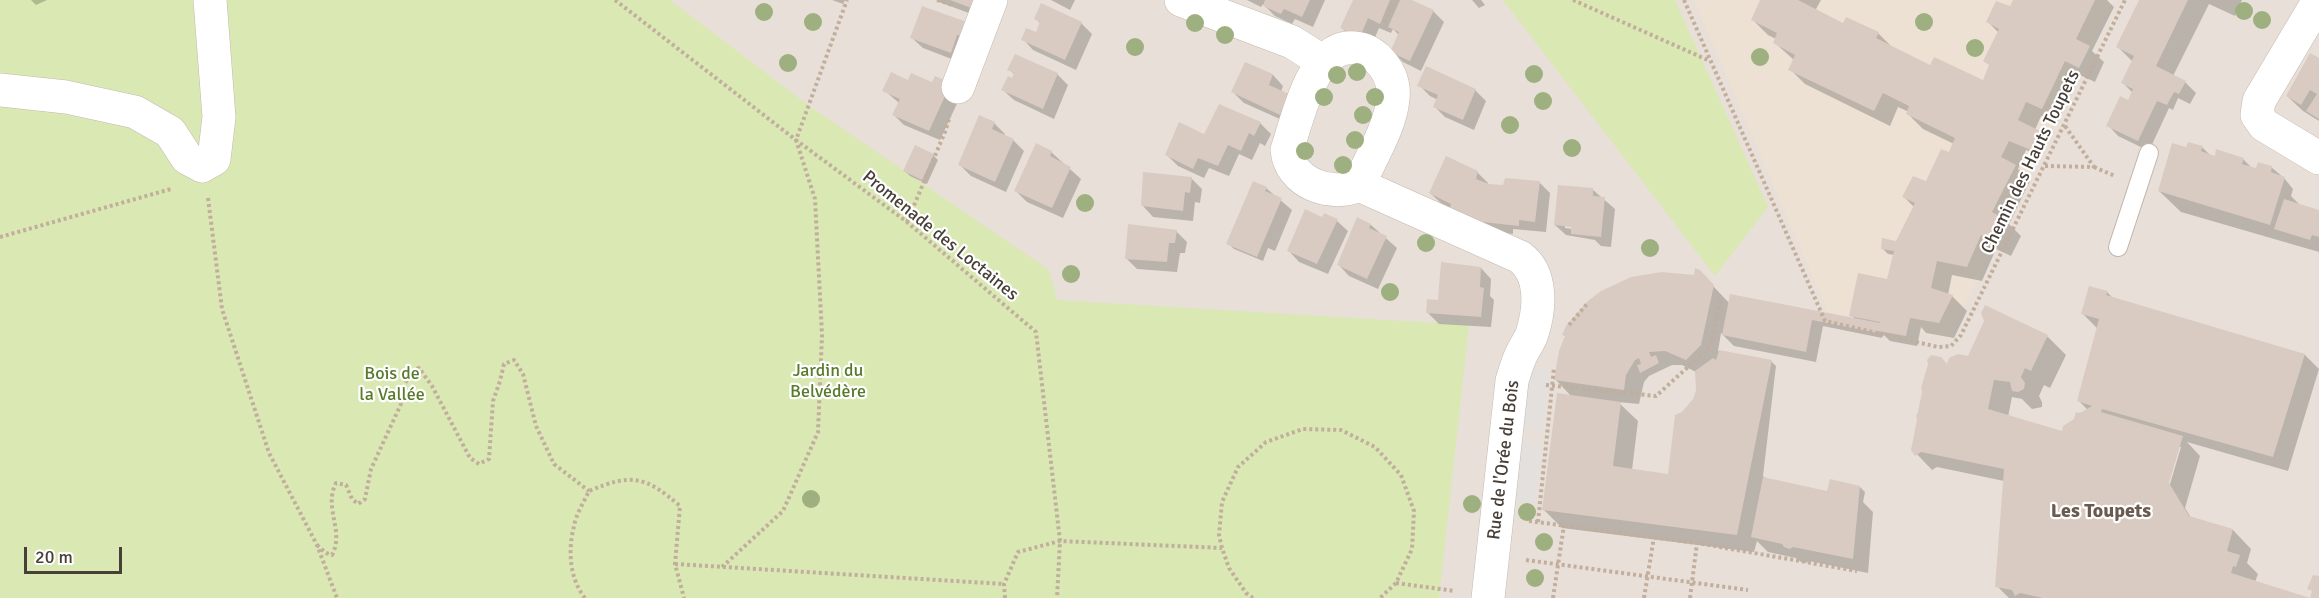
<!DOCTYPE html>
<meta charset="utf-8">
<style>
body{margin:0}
#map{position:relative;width:2319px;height:598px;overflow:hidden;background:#f4efe9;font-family:Signika,sans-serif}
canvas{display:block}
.scale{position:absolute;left:24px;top:547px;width:98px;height:27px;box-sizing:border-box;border:3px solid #483f38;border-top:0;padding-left:8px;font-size:18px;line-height:21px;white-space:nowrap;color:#483f38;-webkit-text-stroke:4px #fff;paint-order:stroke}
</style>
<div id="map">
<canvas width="2319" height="598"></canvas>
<div class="scale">20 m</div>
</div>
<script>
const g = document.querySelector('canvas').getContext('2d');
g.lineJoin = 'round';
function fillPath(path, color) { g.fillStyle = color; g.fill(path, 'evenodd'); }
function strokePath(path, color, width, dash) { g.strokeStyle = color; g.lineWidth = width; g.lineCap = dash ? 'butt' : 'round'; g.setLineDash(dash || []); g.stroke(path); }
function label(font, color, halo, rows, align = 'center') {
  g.font = font + ' Signika,sans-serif'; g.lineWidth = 4.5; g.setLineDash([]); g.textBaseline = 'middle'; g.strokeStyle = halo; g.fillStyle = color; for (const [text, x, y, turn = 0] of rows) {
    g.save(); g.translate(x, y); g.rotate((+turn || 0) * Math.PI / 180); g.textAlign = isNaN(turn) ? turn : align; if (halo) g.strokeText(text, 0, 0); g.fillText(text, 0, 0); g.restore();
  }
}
const residential = new Path2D(`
 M534,0H2319V598H650Z`);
const education = new Path2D(`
 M1694,0H2113L1949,338L1828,312Z`);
const green = new Path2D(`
 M0,0H670L808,105L1049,270L1057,300L1469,325L1439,598H0Z
 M1503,0H1675L1768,207L1715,276Z`);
const parking = new Path2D(`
 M1527,367L1551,371L1542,431L1521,429Z
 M1520,441L1542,444L1535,503L1513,501Z`);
const shadow = new Path2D(`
 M31,0H47L36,5Z
 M832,0H845L843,4Z
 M937,0H987L985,19L939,2Z
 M1051,0H1075L1070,10Z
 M1247,0H1325L1313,27L1295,19L1292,24L1275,16L1263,4L1261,7Z
 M1354,0H1408L1433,11L1444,22L1421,71L1403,62L1392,51L1399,35L1393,29L1391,33L1379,28L1371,47L1353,39L1342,28Z
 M1472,0H1481L1485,5L1479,8Z
 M1762,0H1821L1815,11L1844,25L1878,33L1894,49L1930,67L1984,82L1999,33L1988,22L2011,8L2015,0H2107L2114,7L2092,51L2104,62L2095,82L2080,75L2057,123L2041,116L2035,130L2045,138L2037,155L2026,150L2018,169L2030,181L2009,224L2021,236L2011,256L1996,249L1982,281L1952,275L1948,295L1952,296L1967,311L1954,338L1926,333L1921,327L1917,346L1890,341L1883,334L1882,338L1823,326L1816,362L1734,346L1721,333L1718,351L1771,361L1776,366L1763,476L1768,480L1832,494L1860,487L1865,492L1863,502L1873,512L1868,573L1809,561L1806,563L1801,562L1796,558L1768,552L1757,541L1754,552L1562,528L1544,510L1572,397L1555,379L1695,277L1699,271L1730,304L1856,320L1851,315L1892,282L1894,255L1888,254L1883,249L1897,243L1914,207L1904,197L1926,183L1950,153L1954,144L1923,129L1908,114L1909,112L1898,107L1890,126L1805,84L1790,69L1794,60L1775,43L1776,39L1768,35L1753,20ZM1672,365H1682L1696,372L1698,391L1694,400L1683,413L1670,475L1632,470L1638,421L1618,402L1639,404L1644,382L1649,376Z
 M2141,0H2242L2235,16L2209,4L2173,76L2185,82L2196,93L2190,104L2178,98L2173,110L2169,108L2149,151L2118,136L2108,125L2128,102L2133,93L2123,83L2133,62L2118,47Z
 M1036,19L1081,23L1092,34L1076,70L1033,50L1023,39L1037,34L1041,24Z
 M966,23L962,63L923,48L912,38Z
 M2319,60V121L2303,111L2287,96Z
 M1246,64L1273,75L1283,86L1281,92L1291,124L1244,103L1233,92Z
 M1009,69L1057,74L1068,85L1054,119L1014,100L1003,90L1015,75Z
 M909,82L961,95L940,140L904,125L894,115L899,103L884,90Z
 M1419,85L1475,90L1486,101L1474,130L1445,117L1434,106L1438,100L1430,96Z
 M994,123L1005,134L1004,136L1013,140L1024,151L1006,192L971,176L960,165Z
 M1260,123L1271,134L1265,146L1260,143L1252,160L1239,154L1229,176L1209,168L1204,178L1178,166L1167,155L1205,136Z
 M2202,147L2211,156L2243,159L2252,168L2257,170L2271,167L2284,178L2293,189L2291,196L2301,206L2319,211V252L2181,212L2159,191L2186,149Z
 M1051,152L1081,179L1063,218L1027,202L1016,191Z
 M933,155L938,160L927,184L910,176L905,171Z
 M1477,172L1488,183L1487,186L1505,187L1539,182L1550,193L1546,232L1513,229V234L1485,231L1441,203L1430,193Z
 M1191,178L1202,189L1200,203L1195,202L1193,221L1153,217L1143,206Z
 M1266,188L1292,210L1275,251L1268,248L1263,261L1234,249L1228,243Z
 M1592,189L1615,209L1611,247L1601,246L1595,240L1566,235L1555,225ZM1565,225L1596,232L1565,228Z
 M1358,219L1371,225L1397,248L1378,289L1349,276L1339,265Z
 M1337,221L1348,231L1328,274L1299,262L1289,251Z
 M1176,231L1187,242L1185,253H1180L1177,272L1137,269L1126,258Z
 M1481,268L1491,279L1490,296L1494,300L1491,327L1439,324L1428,313Z
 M2107,292L2114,299L2305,355L2319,369L2288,471L2187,442L2200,456L2185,508L2191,518L2233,530L2251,549L2247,563L2258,574L2255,582L2306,598H2009L1997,586L2004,481L1937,467L1932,470L1912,449L1948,366L1968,358L1986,321V307L2048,337L2066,355L2050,388L2044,385L2039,396L2042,402V407L2032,409L2022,399L2012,397L2008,417L2063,433L2080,415L2088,410L2079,401L2098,329L2083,314ZM2178,447H2181L2168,491L2165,490Z`);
const building = new Path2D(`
 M950,0H977L974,9Z
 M1265,0H1310L1302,17L1284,9L1281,14L1263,6Z
 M1353,0H1390L1380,24L1368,18L1360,37L1340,28Z
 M1400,0H1412L1434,10L1410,61L1390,52L1399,32L1388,27Z
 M1760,0H1798L1843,23L1846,17L1879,32L1876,38L1930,65L1934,57L1983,80L1989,65L1983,61L1999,29L1986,22L1996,1L2010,6L2013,0H2095L2076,39L2090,46L2079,68L2065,61L2042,109L2026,102L2018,120L2040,131L2031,150L2009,141L2001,157L2016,165L1992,212L2006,220L1995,242L1981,235L1967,267L1937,261L1931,288L1953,295L1939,323L1910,318L1906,336L1878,331V333L1812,320L1806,352L1722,335L1730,294L1880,323V322L1849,316L1858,273L1887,279L1894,251L1881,249L1882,238L1896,241L1915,203L1902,197L1913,176L1926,181L1941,149L1949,152L1955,138L1906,114L1909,106L1883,93L1874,111L1788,70L1795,55L1773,43L1777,33L1751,20Z
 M2139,0H2188L2156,66L2186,81L2179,94L2174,92L2167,105L2157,101L2138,141L2106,126L2120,96L2128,100L2133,89L2121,83L2134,56L2116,47Z
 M1041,3L1082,22L1065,60L1021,40L1026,28L1036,32L1040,22L1034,19Z
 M922,6L967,22L961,36L957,35L951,53L910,38Z
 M2310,53L2319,58V119L2306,111L2317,94L2310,90L2301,105L2286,96Z
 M1015,54L1058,73L1043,109L1001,90L1008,76L1012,78L1014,73L1007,70Z
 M1245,62L1273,74L1269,85L1289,94L1280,115L1231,92Z
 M1426,66L1476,89L1463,120L1433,107L1438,95L1417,86Z
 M891,72L908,80L911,73L932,82L935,76L951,83L929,131L892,115L900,99L882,91Z
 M1219,104L1261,122L1254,136L1249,133L1241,151L1228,145L1218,166L1198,158L1193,169L1165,155L1179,122L1204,134Z
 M979,115L995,122L992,129L1014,139L995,182L958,165Z
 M2188,142L2203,146L2201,151L2215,156L2216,149L2244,158L2242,164L2256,168L2258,162L2272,166L2271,172L2285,177L2270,225L2158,191L2172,143L2186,147Z
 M1036,143L1052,151L1050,156L1071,167L1052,208L1014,191Z
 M915,145L934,154L922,180L903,171Z
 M1446,156L1478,171L1476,179L1489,184L1503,185L1505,178L1540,181L1535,222L1519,220V226L1473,221L1449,210L1451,204L1429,193Z
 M1143,172L1192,177L1190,193L1185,192L1183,211L1141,206Z
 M1253,181L1267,187L1265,191L1282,198L1257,257L1226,244Z
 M1558,185L1593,188V196L1605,197L1601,237L1571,234V227L1554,225Z
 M2284,199L2319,210V237L2312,235L2310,240L2274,229Z
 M1305,209L1322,217L1324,213L1338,219L1317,264L1287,251Z
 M1357,217L1371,224L1369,228L1387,236L1367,279L1337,265Z
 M1128,224L1177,230L1175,243H1169L1167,262L1125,259Z
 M1441,262L1481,267L1480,287L1484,288L1481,317L1426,313L1427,299L1438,300Z
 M1695,268L1700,270L1714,285L1701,345L1686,360L1665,351L1649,352L1651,357L1656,355L1659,363L1640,373L1637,365L1641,364L1639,358L1635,360L1626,375L1624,390L1554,380L1559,351L1565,336L1562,335L1566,326L1588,301L1601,291L1631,277L1662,272L1694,275Z
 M2089,286L2108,291L2106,295L2305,354L2273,457L2102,409L2101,412L2183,436L2169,483L2189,516L2233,529L2227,551L2240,555L2236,567L2233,566L2231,573L2310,598L2312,591L2307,589L2313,575L2319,576V598H2043L2020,593L2015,596L2012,590L1995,587L2004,469L1921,452L1915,456L1911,450L1917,420L1916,416L1918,412L1922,392L1921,388L1928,364L1927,360L1931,355L1941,357L1947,364L1949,358L1958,354L1968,356L1984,321L1981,313L1985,305L2048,335L2031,371L2025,368L2021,377L2025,383L2024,389L2018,392L2012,391L2010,382L1994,380L1988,409L2062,431L2063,426L2074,419L2076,412L2080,413L2092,406L2077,401L2099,319L2081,314Z
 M1719,350L1772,360L1737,535L1542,510L1557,393L1621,402L1613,466L1668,474L1675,415L1682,412L1693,399L1696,391L1695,371L1713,358L1716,360Z
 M1763,477L1827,491L1830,479L1860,486L1853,559L1793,547L1790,549L1784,547L1782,544L1751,537Z`);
const path = new Path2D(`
 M615,0L796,140L907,222L1036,332L1060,541L1057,598
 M937,0L953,5
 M1573,0L1710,61
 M1684,0L1825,321L1938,347L1951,346L1961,335L2125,0
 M1384,22L1394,0
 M2045,166L2094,167L2065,126
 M2094,167L2115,176
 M208,198L222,309L269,453L317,545L337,598
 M907,222L945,132L950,116
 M0,237L171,189
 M1569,325L1587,304
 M1546,385L1656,396L1710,347L1721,299
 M1529,521L1697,543L1857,571
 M1538,522L1554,368
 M317,545L326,553L332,555C345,531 323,508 336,483L346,485L352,499L358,504L365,499L371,469L401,404L405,383L413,371L419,368L432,386L470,458L479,464L489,459L493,401L500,381L504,364L514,360L523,374L536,426L554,464L589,491
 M1526,560L1748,590
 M675,564L1004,584
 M722,567L783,511L818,432L822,335L815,199L796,140L847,0
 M1396,583L1455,591
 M585,598C569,578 568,550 574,526C576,514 584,502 589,491C632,473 645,476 680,506L675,564L684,598
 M1005,598L1004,584L1018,552L1060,541L1222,548
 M1253,598L1246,593L1229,568L1222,548L1219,535L1222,502L1238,467L1266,442L1303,429L1341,430L1375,447L1401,475L1414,511L1412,549L1396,583L1380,598
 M1553,598L1564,525
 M1644,598L1654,537
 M1690,598L1697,543`);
const service = new Path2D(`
 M2118,247L2149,153`);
const minor = new Path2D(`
 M1181,0L1292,42L1322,61
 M2319,0L2259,101L2257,115L2264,125L2319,158
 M958,87L991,0
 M0,90L66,97L135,112L170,132L187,158L202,166L214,159L219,117L210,0
 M1359,185C1370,158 1390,129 1393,99C1395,83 1388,69 1377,58C1369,51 1358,47 1347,48C1311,52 1297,121 1287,150C1290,183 1331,198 1359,185L1520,257C1543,274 1540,309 1532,334C1530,340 1526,345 1523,351C1518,360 1515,371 1512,381L1488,598`);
const trees = [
 [2244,11],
 [764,12],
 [2262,20],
 [813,22],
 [1924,22],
 [1195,23],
 [1225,35],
 [1135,47],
 [1975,48],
 [1760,57],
 [788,63],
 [1357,72],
 [1534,74],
 [1337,75],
 [1324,97],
 [1375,97],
 [1543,101],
 [1363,115],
 [1510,125],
 [1355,140],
 [1572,148],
 [1305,151],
 [1343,165],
 [1085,203],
 [1426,243],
 [1650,248],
 [1071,274],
 [1390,292],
 [811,499],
 [1472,504],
 [1527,512],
 [1544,542],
 [1535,578]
];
const streetNames = [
 ["Chemin des Hauts Toupets",2031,162,-64],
 ["Promenade des Loctaines",940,236,39],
 ["Rue de l'Orée du Bois",1504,460,-83]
];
const parkNames = [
 ["Jardin du",828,371],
 ["Belvédère",828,392],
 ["Bois de",392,374],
 ["la Vallée",392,395]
];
const neighbourhoodNames = [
 ["Les Toupets",2101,512]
];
fillPath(residential, '#e8e0d8');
fillPath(education, '#ede1d4');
fillPath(green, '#dae8b3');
fillPath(parking, '#e3e0de');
fillPath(shadow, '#0003');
fillPath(building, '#d9cbc2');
strokePath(service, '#c3b8af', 20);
strokePath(minor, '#c3b8af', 34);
strokePath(path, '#c2ae9d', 4, [3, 3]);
strokePath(service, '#fff', 18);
strokePath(minor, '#fff', 33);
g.fillStyle = '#9eaf80';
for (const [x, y] of trees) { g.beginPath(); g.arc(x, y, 9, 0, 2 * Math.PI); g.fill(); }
label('18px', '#483f38', '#fff', streetNames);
label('18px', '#587a2b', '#fff', parkNames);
label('bold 20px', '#6b5a4f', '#fff', neighbourhoodNames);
</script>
